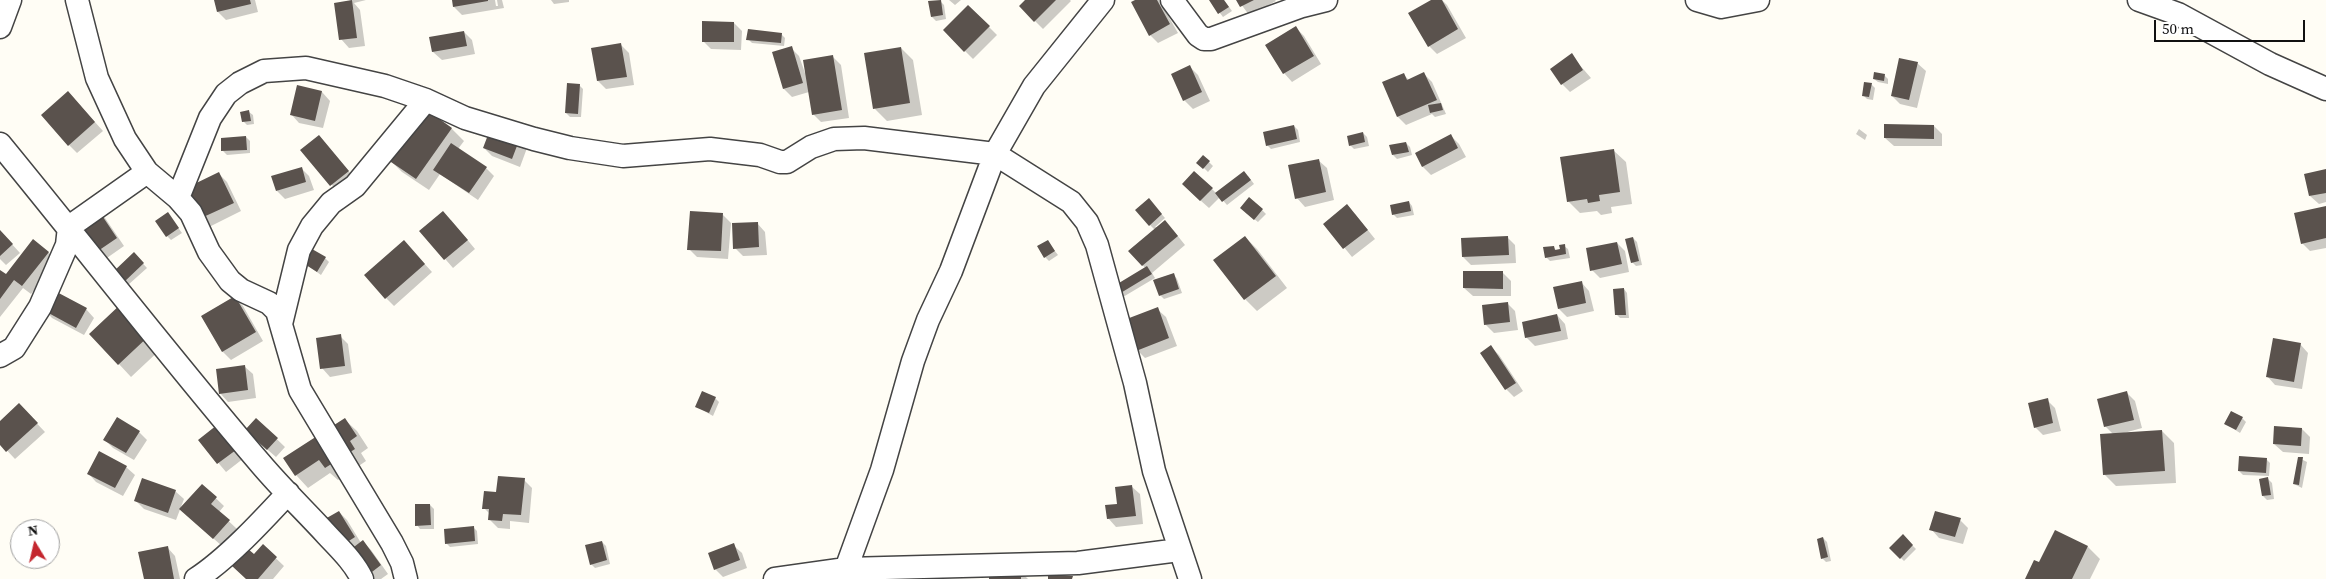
<!DOCTYPE html>
<style>
body{margin:0}
#map{position:relative;width:2326px;height:579px;overflow:hidden;background:#fffdf5;font-family:"Source Serif 4",serif}
canvas{display:block}
.north{position:absolute;left:10px;top:519px;width:50px;height:50px;box-sizing:border-box;background:#fff;border:1px solid #a0a0a0;border-radius:50%;rotate:351deg;font-size:14px;font-weight:700;line-height:20px;text-align:center;color:#111}
.north::after{content:'';display:block;margin:auto;width:18px;height:22px;background:#c4262e;clip-path:polygon(50% 0,100% 100%,50% 72%,0 100%)}
.scale{position:absolute;left:2154px;top:20px;width:151px;height:22px;box-sizing:border-box;border:2px solid #111;border-top:0;padding-left:6px;font-size:15px;line-height:18px;white-space:nowrap;color:#111;-webkit-text-stroke:4px #fff;paint-order:stroke}
</style>
<div id="map">
<canvas width="2326" height="579"></canvas>
<div class="north">N</div>
<div class="scale">50 m</div>
</div>
<script>
const g = document.querySelector('canvas').getContext('2d');
g.lineJoin = 'round';
function fillPath(path, color) { g.fillStyle = color; g.fill(path, 'evenodd'); }
function strokePath(path, color, width, dash) { g.strokeStyle = color; g.lineWidth = width; g.lineCap = dash ? 'butt' : 'round'; g.setLineDash(dash || []); g.stroke(path); }
const shadow = new Path2D(`
 M215,0H255L258,12L226,20L218,12Z
 M353,0H366L354,3L360,10L365,46L349,48L341,39L336,4Z
 M453,0H495L496,6H498L497,0H502L504,8L462,15L454,7Z
 M551,0H569V2L554,4Z
 M949,0H961L955,5Z
 M1027,0H1070L1071,1L1043,29L1020,6Z
 M1138,0H1159L1178,33L1158,43L1150,35Z
 M1210,0H1224L1232,11L1223,17Z
 M1238,0H1275L1276,1L1249,15Z
 M1434,0H1442L1447,5L1466,38L1437,54L1429,46Z
 M940,1L944,5L946,19L936,21L932,17Z
 M968,6L997,35L973,59L944,30Z
 M734,23L742,31L741,50L711,49L703,41Z
 M1296,28L1304,36L1321,64L1292,82L1284,73Z
 M464,32L472,40L475,54L442,60L433,52L431,38Z
 M781,34L785,38L784,46L752,43L748,39Z
 M621,45L629,53L634,85L606,89L598,81Z
 M791,48L799,56L805,73L833,57L841,65L849,118L821,122L813,114L809,92L792,97L784,89Z
 M901,48L913,60L922,115L887,121L875,109Z
 M1571,55L1591,78L1570,92L1562,84Z
 M1917,63L1926,71L1917,108L1900,104L1892,96Z
 M1190,67L1198,75L1210,101L1193,109L1184,100Z
 M1403,74L1409,80L1424,74L1432,82L1446,114L1435,117L1432,114L1406,125L1398,117L1383,83Z
 M1884,75L1888,79V84L1878,82L1874,79Z
 M1871,84L1875,88L1873,100L1867,99L1863,95Z
 M579,85L583,89L581,117H570L566,113Z
 M298,87L322,92L330,101L323,128L299,123L291,114Z
 M76,101L103,131L77,153L69,145Z
 M424,110L452,129L464,141L458,149L486,168L494,176L478,200L440,174L429,190L402,172L390,160Z
 M249,112L253,115L254,124L247,125L243,121Z
 M1294,126L1298,130L1300,142L1271,149L1267,145Z
 M1934,126L1942,134V146H1894L1885,138Z
 M492,129L527,148L520,167L492,156L484,148Z
 M1859,129L1867,135L1865,140L1856,134Z
 M1363,133L1367,137L1369,146L1354,149L1350,145Z
 M319,136L356,180L339,193L302,150Z
 M1451,136L1459,144L1466,157L1431,175L1423,167L1416,154Z
 M246,137L250,141V153L227,155L223,151Z
 M1406,143L1410,147L1412,155L1397,159L1393,155Z
 M1613,150L1626,162L1632,204L1611,207L1612,213L1601,215L1597,211L1580,213L1568,201Z
 M1203,156L1213,166L1208,172L1198,162Z
 M1318,160L1327,168L1334,200L1305,207L1297,198Z
 M301,168L309,176L314,190L285,199L277,191Z
 M2326,171V202L2319,204L2310,196Z
 M219,174L227,182L241,211L209,227L200,219Z
 M1248,176L1254,184L1227,205L1220,197L1209,208L1191,192L1212,189L1216,193Z
 M1149,200L1165,218L1155,227L1173,230L1185,245L1152,273L1155,278L1123,297L1120,293L1146,269L1130,251L1155,230L1150,225Z
 M1409,202L1412,206L1414,215L1397,218L1393,214Z
 M2326,207V248L2310,251L2302,243Z
 M1262,210L1266,214L1258,222L1245,212Z
 M168,214L182,233L171,240L167,236Z
 M1355,214L1375,239L1352,257L1325,224Z
 M103,215L124,246L104,260L96,252Z
 M723,215L731,223L728,259L697,257L689,249Z
 M451,220L475,249L453,268L421,231Z
 M757,223L765,232L767,255L743,256L735,248Z
 M0,231L20,253L6,265L0,259Z
 M1245,237L1257,249L1287,288L1257,311L1245,299Z
 M1507,237L1515,245L1516,263L1471,265L1463,257Z
 M1633,238L1637,242L1642,265L1636,266L1632,262Z
 M1047,241L1058,255L1049,261L1045,257Z
 M1617,243L1625,251L1629,272L1600,278L1592,270Z
 M1564,246L1568,249L1570,258L1550,261L1546,257L1553,247L1557,251L1561,250Z
 M412,250L432,272L394,306L386,298Z
 M48,252L56,261L31,294L23,288L0,317V271L6,275Z
 M134,254L147,268L128,285L115,272Z
 M325,258L329,262L321,275L304,263Z
 M1503,273L1511,281V296H1473L1464,288Z
 M1174,275L1177,279L1182,293L1164,299L1160,295Z
 M1581,282L1589,291L1594,311L1567,317L1559,309Z
 M1624,289L1627,293L1629,318H1620L1616,314Z
 M235,298L243,306L263,341L231,360L223,352L203,317Z
 M1507,303L1515,311L1518,330L1494,333L1485,324Z
 M122,305L163,347L131,377L91,334Z
 M44,309H86L94,318L84,335L52,318Z
 M1157,309L1166,317L1177,346L1145,358L1137,350Z
 M1557,315L1565,324L1568,339L1535,346L1526,337Z
 M340,336L348,344L352,373L330,377L322,368Z
 M2300,344L2308,353L2302,389L2275,385L2267,376Z
 M1491,347L1499,355L1523,391L1514,397L1506,389Z
 M244,366L253,374L256,398L228,402L220,393Z
 M2127,393L2135,401L2142,428L2124,433L2162,431L2174,443L2176,483L2116,486L2104,474L2113,434L2105,426Z
 M715,398L719,402L713,416L697,407Z
 M2047,400L2055,408L2061,431L2043,435L2035,427Z
 M27,413L45,432L15,459L0,443V423Z
 M2242,418L2246,422L2240,433L2226,424Z
 M256,419L285,447L276,457L254,438Z
 M344,419L357,431L368,448L361,453L366,461L338,480L330,473L308,488L296,475Z
 M217,427L244,458L226,472L200,441Z
 M2302,429L2310,437L2309,454L2283,452L2274,444Z
 M139,432L147,440L134,460L113,448L105,440Z
 M2299,458L2307,462L2302,488L2294,484Z
 M2266,459L2270,463L2269,476L2243,475L2239,471Z
 M126,467L135,475L123,496L96,482L88,473Z
 M2268,479L2272,483L2274,499L2267,500L2263,496Z
 M524,480L532,488L529,523L510,521V529L498,528L490,520V514L484,508L498,494Z
 M202,485L224,506L219,512L237,529L222,546L189,517Z
 M1131,486L1140,494L1143,524L1116,527L1108,518Z
 M175,491L184,499L176,520L144,509L136,501Z
 M430,505L434,509V529H420L417,525Z
 M339,512L347,520L361,543L363,542L371,550L388,574L381,579H374L351,553Z
 M1960,520L1968,528L1963,544L1939,538L1931,529Z
 M473,527L477,531L478,544L450,547L446,543Z
 M1903,536L1916,549L1904,561L1891,548Z
 M1823,538L1827,542L1831,561L1826,562L1822,558Z
 M602,542L606,546L610,564L595,568L591,564Z
 M733,545L742,553L747,568L723,577L715,569Z
 M263,546L284,566L273,579H247L254,556Z
 M167,547L175,556L180,579H145Z
 M2088,547L2100,559L2090,579H2027L2039,564Z
 M1020,571L1028,579H990Z`);
const building = new Path2D(`
 M214,0H250L251,4L217,12Z
 M352,0L357,38L339,40L334,3Z
 M452,0H488V1L453,7Z
 M941,0L943,15L931,17L928,1Z
 M1025,0H1056L1034,22L1019,6Z
 M1135,0H1157L1170,24L1149,36L1131,2Z
 M1209,0H1224L1229,7L1218,14Z
 M1236,0H1254L1240,7Z
 M1431,0H1442L1458,29L1428,47L1408,13Z
 M968,5L990,26L964,52L943,30Z
 M702,21L734,22V42H702Z
 M1296,26L1314,56L1283,74L1265,45Z
 M748,29L782,33L781,43L746,40Z
 M464,31L467,46L432,52L429,37Z
 M621,43L627,77L597,81L591,48Z
 M792,46L803,83L783,89L772,52Z
 M901,47L910,103L873,109L864,53Z
 M1572,53L1583,70L1561,85L1550,69Z
 M833,55L842,110L812,115L803,60Z
 M1899,58L1918,62L1909,100L1891,96Z
 M1190,65L1202,92L1183,101L1171,74Z
 M1424,72L1437,100L1397,117L1382,82L1404,73L1407,80Z
 M1874,72L1885,74L1884,81L1873,79Z
 M1864,82L1872,83L1869,97L1862,96Z
 M567,83L580,84L578,114L565,113Z
 M297,85L322,91L315,121L290,115Z
 M68,91L95,122L68,146L41,115Z
 M1441,103L1443,110L1430,113L1428,105Z
 M424,108L452,128L416,179L388,160Z
 M249,110L251,121L242,122L240,112Z
 M1884,124L1934,125V139L1884,138Z
 M1294,125L1297,139L1266,146L1263,132Z
 M491,127L520,138L512,159L483,148Z
 M1363,132L1365,142L1349,146L1347,136Z
 M1451,134L1458,148L1422,167L1415,153Z
 M319,135L349,171L330,186L300,150Z
 M246,136L247,150L221,151V138Z
 M1406,142L1409,152L1392,155L1389,145Z
 M451,143L487,167L469,193L433,170Z
 M1614,149L1620,192L1599,195L1600,201L1588,203L1587,199L1567,202L1560,157Z
 M1203,155L1210,161L1203,169L1196,163Z
 M1319,159L1326,192L1295,199L1288,165Z
 M302,167L306,182L276,191L271,176Z
 M2326,169V193L2309,196L2304,174Z
 M1194,171L1213,188L1200,201L1182,184Z
 M1244,171L1251,180L1222,202L1215,193Z
 M219,172L234,203L199,219L184,189Z
 M1249,197L1263,209L1254,220L1240,208Z
 M1149,198L1162,214L1149,226L1135,210Z
 M1409,201L1411,211L1392,215L1390,205Z
 M1347,204L1368,230L1343,249L1323,224Z
 M95,205L117,238L95,253L73,220Z
 M2326,206V238L2301,244L2294,213Z
 M443,211L468,240L444,260L419,231Z
 M690,211L723,213L721,251L687,250Z
 M168,212L179,228L166,237L155,221Z
 M1165,220L1178,236L1142,266L1128,251Z
 M758,222L759,247L733,249L732,223Z
 M0,230L13,244L0,256Z
 M1245,236L1276,276L1244,300L1213,260Z
 M1508,236L1509,255L1462,257L1461,238Z
 M1633,237L1639,261L1631,263L1625,239Z
 M33,239L49,252L22,286L14,280L0,299V270L6,274Z
 M404,240L425,264L385,299L364,275Z
 M1048,240L1055,251L1044,258L1037,246Z
 M1617,242L1622,264L1590,271L1586,248Z
 M1565,244L1566,254L1545,258L1543,247L1554,246L1555,250L1560,249L1559,245Z
 M312,249L326,257L317,272L303,263Z
 M134,252L144,263L123,283L113,272Z
 M1147,266L1152,274L1119,294L1114,286Z
 M1463,271H1503V289L1463,288Z
 M1174,273L1179,289L1159,296L1153,280Z
 M1582,281L1586,303L1558,309L1553,287Z
 M1624,288L1626,315H1615L1613,289Z
 M53,290L87,308L76,328L43,310Z
 M235,296L256,332L222,352L201,316Z
 M1508,302L1510,322L1484,325L1482,305Z
 M122,303L151,334L118,365L89,334Z
 M1158,307L1169,338L1136,351L1124,320Z
 M1557,314L1561,331L1525,338L1522,322Z
 M341,334L345,366L320,369L316,338Z
 M2273,338L2301,343L2294,382L2266,377Z
 M1491,345L1516,383L1505,390L1480,353Z
 M245,365L248,390L219,394L216,369Z
 M702,391L716,397L709,413L695,407Z
 M2127,391L2134,420L2104,427L2097,399Z
 M2048,398L2053,423L2034,428L2028,403Z
 M19,403L38,423L6,452L0,445V421Z
 M2231,411L2243,417L2236,430L2224,424Z
 M117,417L140,431L126,453L103,440Z
 M256,418L278,438L267,450L245,430Z
 M345,418L357,436L350,441L355,449L325,468L319,460L295,476L283,458Z
 M217,425L236,450L217,464L198,440Z
 M2274,426L2302,428L2301,446L2273,444Z
 M2162,430L2165,471L2103,475L2100,434Z
 M99,451L127,466L115,488L87,474Z
 M2239,456L2267,458L2266,473L2238,471Z
 M2298,457H2303L2299,485L2293,484Z
 M498,476L525,478L521,515L503,514L502,521L488,520L489,509H482L484,491L496,492Z
 M2268,477L2271,495L2262,496L2259,479Z
 M142,478L176,490L168,513L134,501Z
 M202,484L217,497L211,504L230,520L213,539L179,509Z
 M1132,485L1136,516L1107,519L1105,505L1117,504L1115,487Z
 M415,504H430L431,525L415,526Z
 M339,511L355,537L341,546L325,519Z
 M1935,511L1961,518L1955,537L1929,530Z
 M474,526L475,541L445,544L444,529Z
 M2055,530L2088,546L2072,579H2025L2034,560L2039,562Z
 M1903,534L1913,545L1900,559L1889,548Z
 M1823,537L1828,557L1821,559L1817,539Z
 M363,540L381,565L368,575L350,550Z
 M602,541L607,560L590,565L585,545Z
 M734,543L740,560L714,570L708,553Z
 M263,544L277,557L258,579H246L232,566L248,549L254,554Z
 M168,546L174,579H144L138,552Z
 M989,570H1021V579H989Z
 M1048,574L1073,576L1072,579H1048Z`);
const minor = new Path2D(`
 M77,0L97,78L125,139L147,172L178,198L191,213L209,252L230,281L241,290L269,303L277,311L300,390L392,543L402,563L406,579
 M1172,0L1198,35L1204,39H1211L1302,6L1326,0
 M1697,0L1721,7L1758,0
 M2139,0L2178,14L2270,64L2326,89
 M0,27L10,0
 M0,144C87,250 171,359 260,463C281,488 305,511 327,535C340,549 354,562 362,579
 M178,198L210,118L226,94L240,83L264,71L306,68L385,86L426,100L465,118L534,139L570,148L623,156L710,149L760,155L780,162H787L811,147L834,139L864,138L995,154L1071,202L1087,222L1097,245L1135,383L1154,471L1190,579
 M281,324L299,250L312,226L331,203L355,186L426,100
 M0,356L14,348L40,307L67,245L69,227L147,172
 M846,569L882,470L913,361L928,320L951,271L995,154L1034,86L1103,0
 M196,579C227,559 263,520 288,493
 M775,579L846,569L1078,563L1179,550`);
fillPath(shadow, '#0003');
fillPath(building, '#5a524d');
strokePath(minor, '#444', 25);
strokePath(minor, '#fff', 22);
</script>
